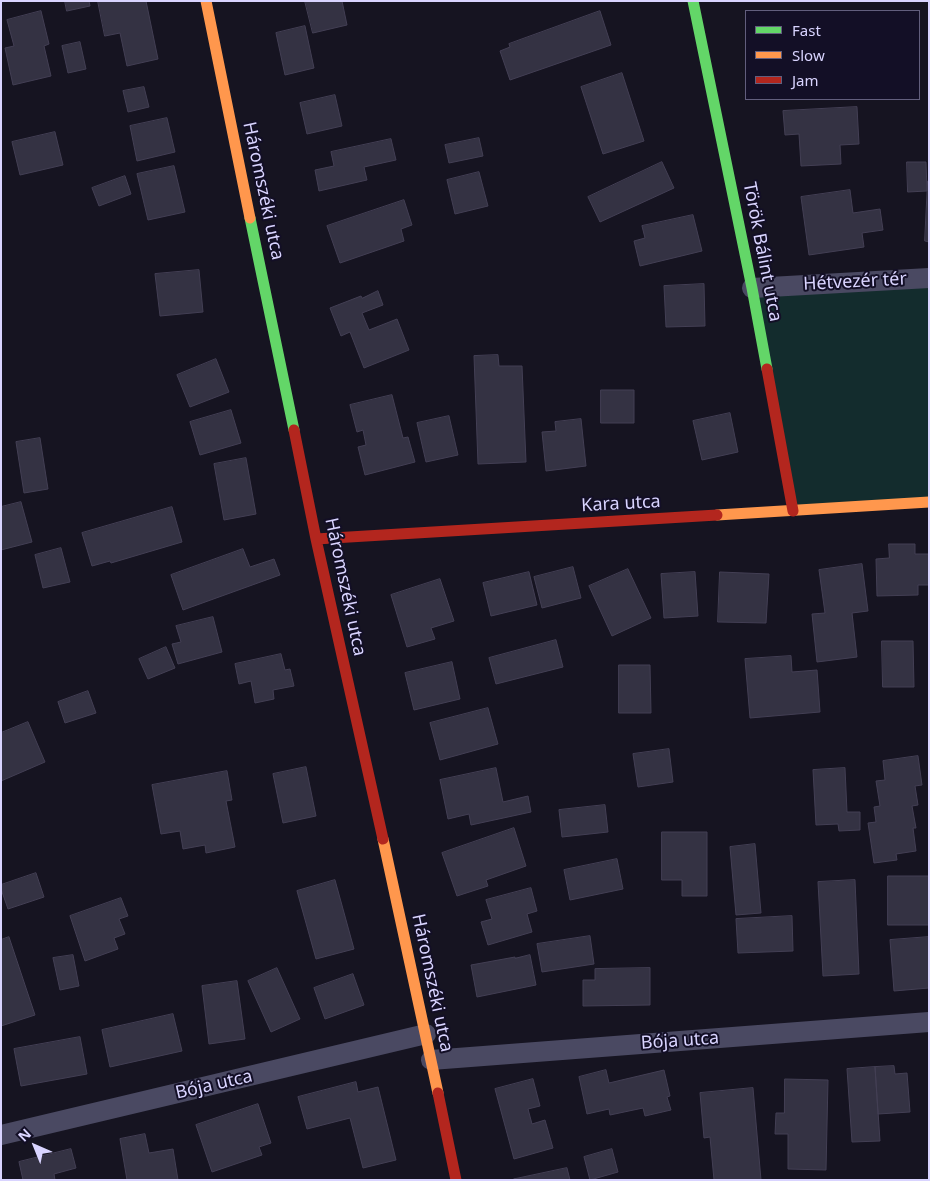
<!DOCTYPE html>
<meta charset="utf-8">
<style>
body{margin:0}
#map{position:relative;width:930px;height:1181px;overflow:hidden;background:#161421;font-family:"Noto Sans",sans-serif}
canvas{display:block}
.frame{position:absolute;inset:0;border:2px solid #d9d4ff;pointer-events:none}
.legend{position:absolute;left:745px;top:10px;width:175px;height:90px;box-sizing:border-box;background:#130f26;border:1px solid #625e7d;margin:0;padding:6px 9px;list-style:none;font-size:15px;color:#d9d4ff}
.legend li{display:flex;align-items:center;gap:10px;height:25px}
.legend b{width:25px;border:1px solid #625e7d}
.north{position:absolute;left:10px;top:1121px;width:50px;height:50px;-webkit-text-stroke:4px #130f26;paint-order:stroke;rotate:316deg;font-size:14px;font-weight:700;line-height:20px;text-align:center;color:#d9d4ff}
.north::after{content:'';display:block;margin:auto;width:18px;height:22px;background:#d9d4ff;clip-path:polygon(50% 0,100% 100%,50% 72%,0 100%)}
</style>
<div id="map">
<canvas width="930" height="1181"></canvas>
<div class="frame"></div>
<ul class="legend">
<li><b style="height:6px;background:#63d668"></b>Fast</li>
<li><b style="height:6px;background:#ff974d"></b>Slow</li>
<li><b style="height:6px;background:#b3261e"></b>Jam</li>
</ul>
<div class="north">N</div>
</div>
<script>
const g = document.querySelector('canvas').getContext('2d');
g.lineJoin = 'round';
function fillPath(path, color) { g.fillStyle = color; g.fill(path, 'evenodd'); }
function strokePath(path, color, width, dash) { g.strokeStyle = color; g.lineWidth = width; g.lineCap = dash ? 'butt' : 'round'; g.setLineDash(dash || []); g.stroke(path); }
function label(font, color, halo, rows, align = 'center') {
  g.font = font + ' "Noto Sans",sans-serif'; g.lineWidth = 4; g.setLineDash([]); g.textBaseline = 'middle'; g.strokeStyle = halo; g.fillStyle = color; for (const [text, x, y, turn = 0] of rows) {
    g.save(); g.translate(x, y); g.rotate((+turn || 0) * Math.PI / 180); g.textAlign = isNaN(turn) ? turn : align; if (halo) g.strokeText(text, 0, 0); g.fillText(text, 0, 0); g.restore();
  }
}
const green = new Path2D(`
 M929,278V502L793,511L752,288Z`);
const building = new Path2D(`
 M65,1H89L90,6L67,11Z
 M98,1H146L158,59L127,66L120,33L105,36Z
 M305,1H342L347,25L313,33Z
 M41,11L49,44L44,46L51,76L13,85L5,48L14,46L7,20Z
 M600,11L611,45L510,80L500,51L510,47L509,44Z
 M305,26L314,68L285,75L276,33Z
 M80,42L86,69L68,73L62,46Z
 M622,73L644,141L603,154L581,87Z
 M144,87L149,107L128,112L123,91Z
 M335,95L342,126L307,134L300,103Z
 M857,107L859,144L840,145L841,164L801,166L799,134L785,135L783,111Z
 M167,118L175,152L137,161L130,126Z
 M55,132L63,165L20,175L12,142Z
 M479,138L483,156L449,163L445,145Z
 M391,139L396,160L364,167L367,180L319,191L315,170L334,166L331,152Z
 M662,162L674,188L600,222L588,197Z
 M907,162H926L927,191L908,192Z
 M174,166L185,212L148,220L137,174Z
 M479,172L488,206L455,214L447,180Z
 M125,176L131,194L99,206L92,188Z
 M928,181H929V242L925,241Z
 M850,190L853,213L880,209L883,230L862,233L864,247L809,255L801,197Z
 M404,200L412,225L401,229L404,241L340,263L327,226Z
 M693,215L702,251L640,266L634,241L645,238L642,226Z
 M199,270L203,312L160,316L155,274Z
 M704,284L705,326L666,327L664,286Z
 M378,291L383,305L362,313L369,330L397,319L409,350L364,368L350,332L341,336L330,308L361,296L362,298Z
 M498,355L499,366H522L526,462L478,464L474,356Z
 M216,359L229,392L190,407L177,375Z
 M601,390H634V423H601Z
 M392,395L403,438L408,437L415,462L365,475L358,447L366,445L363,430L357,432L350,405Z
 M231,410L241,443L200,455L190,422Z
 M730,413L738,452L702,460L693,421Z
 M449,416L458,455L426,462L417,423Z
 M581,419L586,466L546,471L542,432L556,431L555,422Z
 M40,438L48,489L24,493L16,442Z
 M246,458L256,514L224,520L214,464Z
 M21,502L32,542L1,550V507Z
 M172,507L182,542L111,563L110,561L92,566L82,533Z
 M889,544H915V554H929V585H918V595L877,596L876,559L889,558Z
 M61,548L70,582L43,588L35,555Z
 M243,549L250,567L274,559L280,575L183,610L171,575Z
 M862,564L868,611L852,613L857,657L817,662L812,614L825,613L819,570Z
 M573,567L581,598L542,608L534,577Z
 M628,569L651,618L612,636L589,586Z
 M529,572L537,605L491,616L483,583Z
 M695,572L698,616L664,618L661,574Z
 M720,572L769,574L766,623L718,622Z
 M440,579L454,621L431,628L435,639L407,647L391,595Z
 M213,617L222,652L178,664L172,644L181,642L176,626Z
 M556,640L563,667L496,684L489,658Z
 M882,641H913L914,687H883Z
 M166,647L175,668L148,679L139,659Z
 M281,654L285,670L290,669L294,686L273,690L274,699L255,703L251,681L239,684L235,664Z
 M791,656L792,672L817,670L820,712L750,718L745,659Z
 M452,662L460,699L414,710L405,673Z
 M619,665H650L651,713H619Z
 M88,691L96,713L65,723L58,702Z
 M488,708L498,744L440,760L430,723Z
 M28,722L45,762L1,781V733Z
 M669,749L673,782L638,787L633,754Z
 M918,756L922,785L915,786L918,805L912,806L916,828H913L916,851L896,854L897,860L874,863L868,823L876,822L874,807L880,806L876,781L885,780L883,761Z
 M306,767L316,816L283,823L273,774Z
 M496,768L503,802L528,796L531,812L471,825L469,814L448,819L440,780Z
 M845,768L847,812H860V830L839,831L838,824L816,825L813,770Z
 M227,771L232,800L226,801L235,847L206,853L205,845L183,849L180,831L161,834L152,785Z
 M605,805L608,832L562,837L559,810Z
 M514,828L526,866L486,880L488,886L457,896L442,853Z
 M662,832H707V896H682V880H662Z
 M755,844L761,913L736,915L730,847Z
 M617,859L623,889L570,900L564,870Z
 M36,873L44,897L8,909L1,889V885Z
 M888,876H929V925H888Z
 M335,880L354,949L316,959L297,891Z
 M855,880L859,974L823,976L818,882Z
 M531,888L537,911L527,914L532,932L488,945L481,922L492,919L486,900Z
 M121,898L128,916L119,919L125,934L114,938L118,949L85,961L70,916Z
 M792,916L793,951L738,953L736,919Z
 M590,936L594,964L542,972L537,944Z
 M9,937L35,1015L1,1026V940Z
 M929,937V988L894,991L890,940Z
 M73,955L79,986L60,990L53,958Z
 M530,955L536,985L477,997L471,965L515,957V958Z
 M277,968L300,1019L271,1032L248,981Z
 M650,968V1005L583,1006V980H595V969Z
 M353,974L364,1005L325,1019L314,988Z
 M237,981L245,1039L209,1044L202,986Z
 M173,1014L182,1051L110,1067L102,1030Z
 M80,1037L87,1074L21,1086L14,1049Z
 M894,1066L895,1074L907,1073L910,1112L878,1114L875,1067Z
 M875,1067L880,1141L852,1142L847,1069Z
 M606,1070L609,1083L664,1070L670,1096L667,1097L671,1110L645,1116L643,1108L610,1115L609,1109L587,1114L579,1077Z
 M533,1079L540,1106L528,1109L532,1124L545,1120L553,1148L514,1159L495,1089Z
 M785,1079L828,1080L826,1170L788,1169V1134H775L776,1113H784Z
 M356,1082L358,1092L378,1087L396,1160L363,1168L350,1118L307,1129L298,1097Z
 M753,1088L761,1180H714L710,1137L704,1138L700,1093Z
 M258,1104L271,1143L259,1147L262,1155L212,1172L196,1125Z
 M145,1134L149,1153L173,1149L178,1180H127L120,1139Z
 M71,1149L76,1168L54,1174L55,1180H23L19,1162Z
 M612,1149L618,1172L590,1180L584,1157Z
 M567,1168L570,1180L514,1179Z`);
const street = new Path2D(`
 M752,288L929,278
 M431,1060L929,1022
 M1,1135L426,1034`);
const fast = new Path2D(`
 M693,1L752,288L767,369
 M250,218L294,430`);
const slow = new Path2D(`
 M206,1L250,218
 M717,515L929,502
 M383,839L438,1093`);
const jam = new Path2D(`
 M767,369L793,511
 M294,430L316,539L383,839
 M316,539L717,515
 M438,1093L456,1180`);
const streetNames = [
 ["Háromszéki utca",263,191,78],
 ["Török Bálint utca",762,252,79],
 ["Hétvezér tér",855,282,-3],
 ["Kara utca",621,504,-3],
 ["Háromszéki utca",345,587,78],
 ["Háromszéki utca",432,983,78],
 ["Bója utca",680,1041,-4],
 ["Bója utca",214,1085,-13]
];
fillPath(green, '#132c2d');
fillPath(building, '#343243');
strokePath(building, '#433f54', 1);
strokePath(street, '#4a4962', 20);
strokePath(fast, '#63d668', 11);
strokePath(slow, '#ff974d', 11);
strokePath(jam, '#b3261e', 11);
label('18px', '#d9d4ff', '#130f26', streetNames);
</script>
